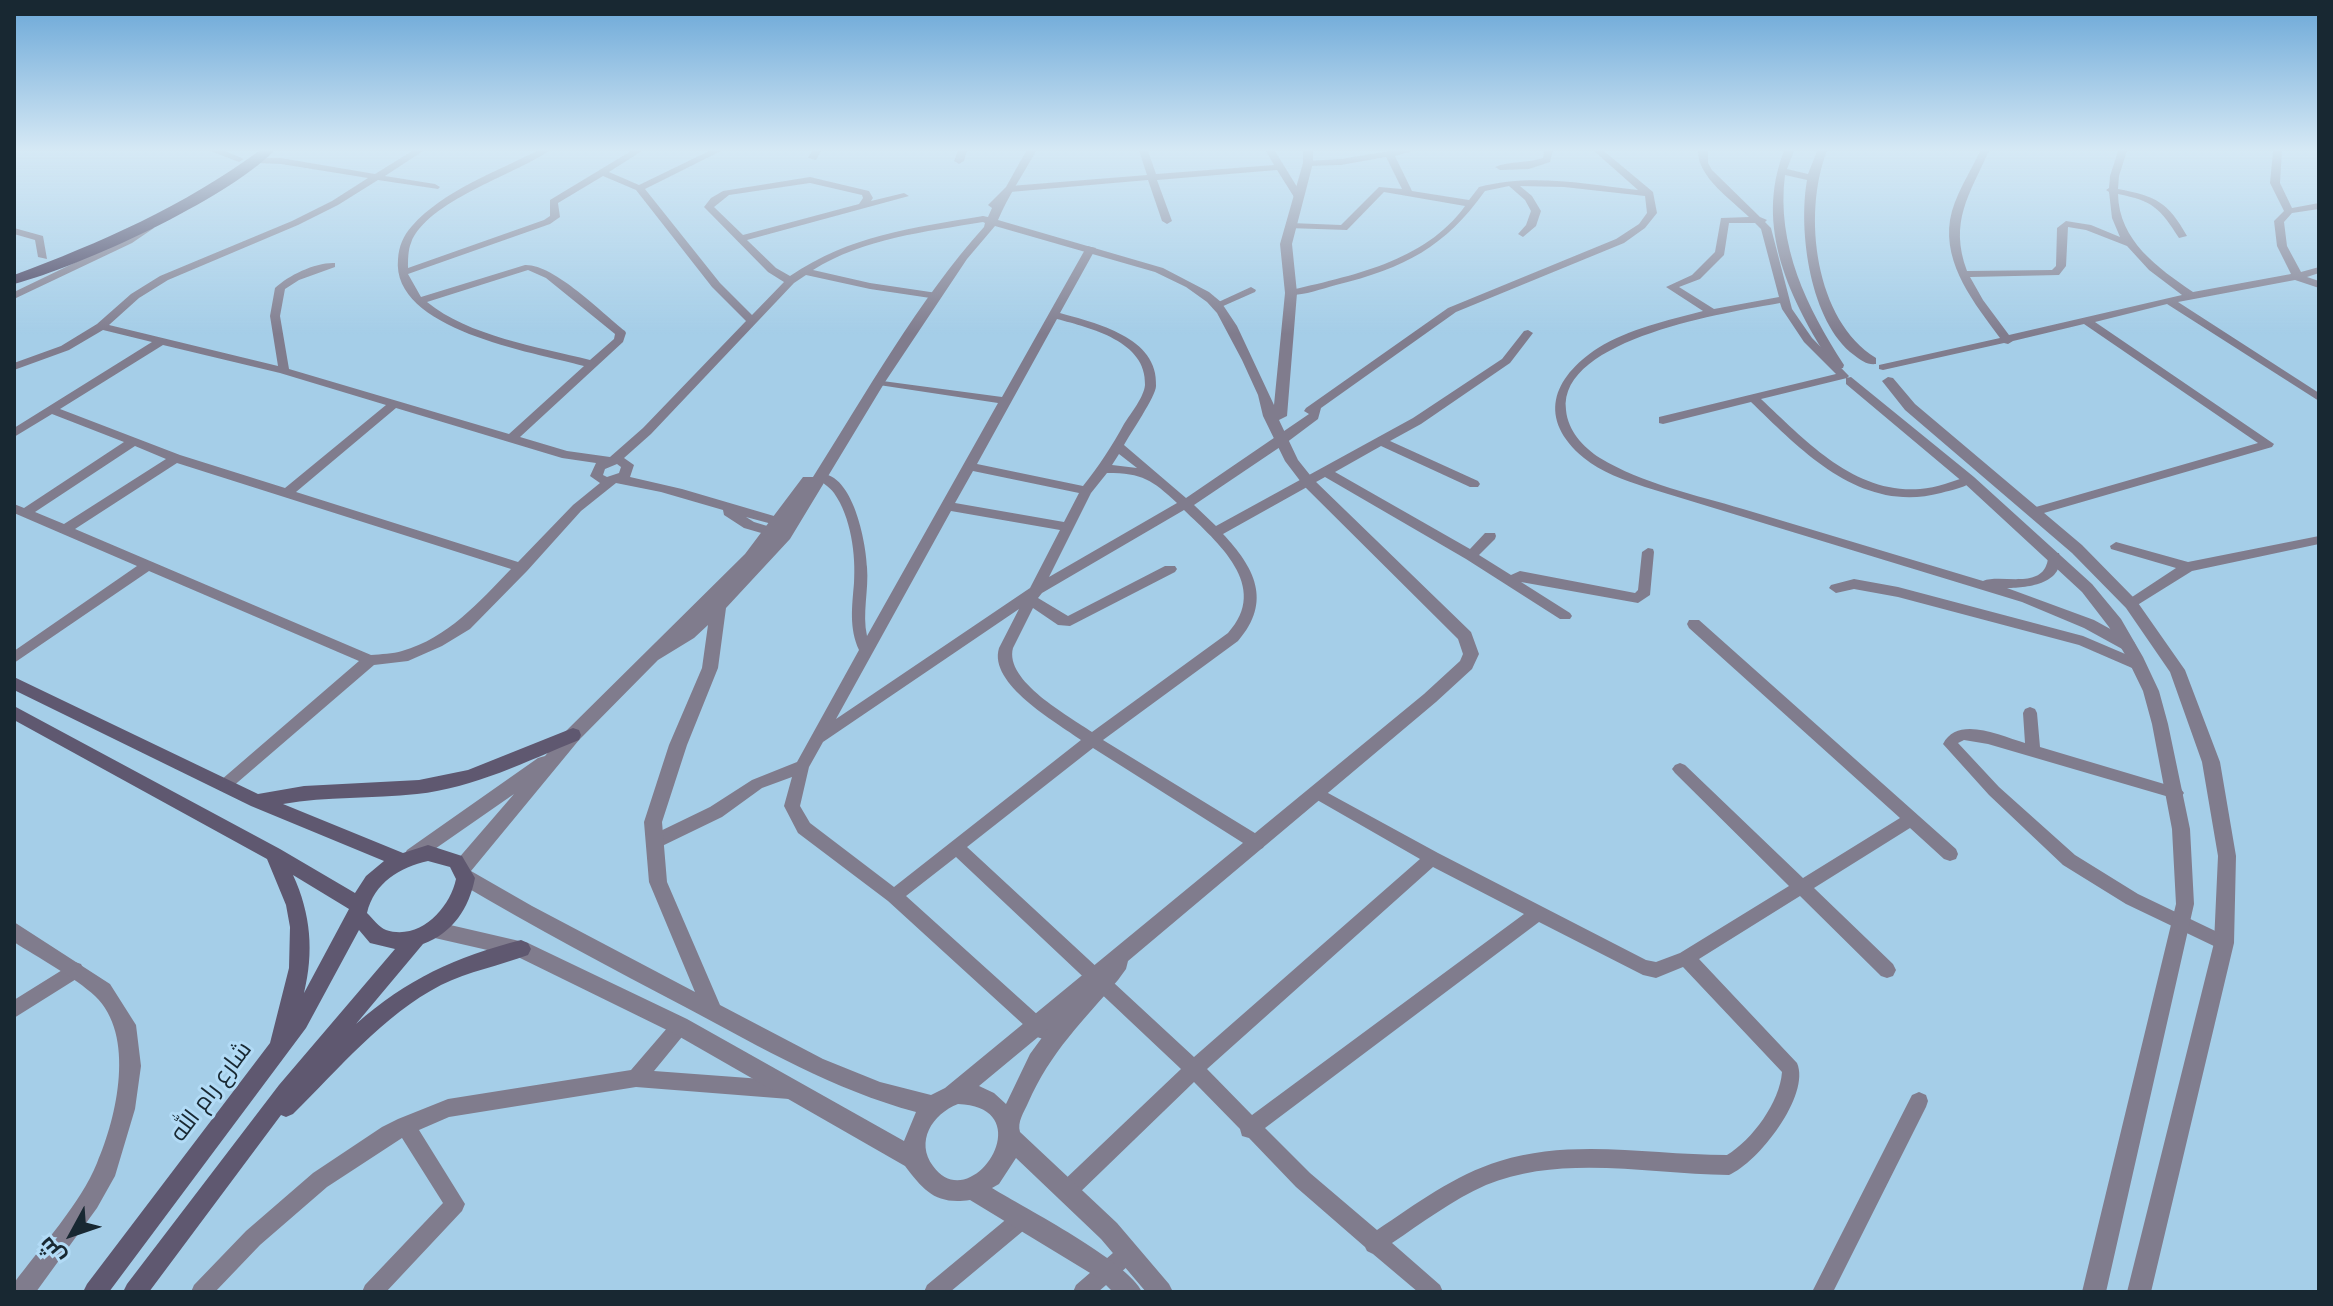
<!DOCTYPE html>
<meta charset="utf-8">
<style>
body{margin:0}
#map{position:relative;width:2333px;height:1306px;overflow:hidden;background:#a5cee8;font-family:Overpass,Cairo,sans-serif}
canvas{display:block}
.frame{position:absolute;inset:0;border:16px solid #182832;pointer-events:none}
.north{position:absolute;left:32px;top:1194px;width:80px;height:80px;-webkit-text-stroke:6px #b2dbf6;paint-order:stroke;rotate:230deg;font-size:22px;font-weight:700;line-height:32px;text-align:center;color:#182832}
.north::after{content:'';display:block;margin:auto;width:28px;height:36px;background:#182832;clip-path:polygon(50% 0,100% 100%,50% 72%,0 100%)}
</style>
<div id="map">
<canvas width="2333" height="1306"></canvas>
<div class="frame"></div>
<div class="north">ش</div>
</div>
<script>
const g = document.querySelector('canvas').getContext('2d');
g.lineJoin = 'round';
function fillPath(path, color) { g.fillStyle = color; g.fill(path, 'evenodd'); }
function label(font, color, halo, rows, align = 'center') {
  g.font = font + ' Overpass,Cairo,sans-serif'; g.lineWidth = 6; g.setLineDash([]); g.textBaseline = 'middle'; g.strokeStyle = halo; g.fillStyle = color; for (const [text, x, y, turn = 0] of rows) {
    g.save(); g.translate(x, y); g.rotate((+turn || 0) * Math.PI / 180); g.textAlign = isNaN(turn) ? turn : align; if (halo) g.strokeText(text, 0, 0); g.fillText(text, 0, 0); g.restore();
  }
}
const minor = new Path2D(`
 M210,151H225L244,159L239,162Z
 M412,151H423L385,176L435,184L440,187L438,189L378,180L338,205L298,225L168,280L139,298L109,325L278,366L270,316L275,288C289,275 316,262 335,263V267L299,280L285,289L280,316L289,369L509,434L584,366C533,352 391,330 398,259C399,246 403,236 412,226C443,191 495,172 537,151H549C514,175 427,201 411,243C408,250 408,260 408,268L544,220L550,216V200L631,151H642L609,172L639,185L709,151H721L645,189L720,283L752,315L784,282L768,272L704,207L711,198L723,191L810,177L869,191L873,198L871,201L904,193L909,196L747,240L776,268L790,276C851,235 911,228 983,216L988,219L983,222C925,232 864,238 813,270L870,283L937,293L942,296L937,299L870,289L806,275L794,283L651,434L624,458L634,465L630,477L682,489L791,521L793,524L791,527L787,528L746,517L754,522L787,532L788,535L787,538L782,539L744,528L724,515L723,510L661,492L616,483L581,511L527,571L470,629L442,646L408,661L374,665L231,788L226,790L221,788L218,784L221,780L359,661L149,571L14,663V651L137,566L14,513V504L24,508L124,442L52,414L14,437V428L152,342L103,330L69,350L14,370V363L61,346L97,324L131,294L160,276L292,221L332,201L368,178L281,164L257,163L252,160L254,158H281L375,174ZM603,176L636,190L712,287L746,321L643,428L610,457L567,451L520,437L623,342L626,333L625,331C602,313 554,264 525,265L421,297L408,274L550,224L560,217L558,203ZM810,183L862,195L863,198L859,204L743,235L714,207L729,195ZM528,270L546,278L615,334L614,339L590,360C539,347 468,336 427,302ZM163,345L280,373L386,405L285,488L180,455L60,409ZM396,408L562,458L596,463L590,476L600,483L573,505L518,562L296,492ZM135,446L166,459L64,524L35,512ZM177,463L511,569C479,602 448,638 402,651C393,654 381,654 371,655L75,529ZM617,464L621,467L619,473L607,477L603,475L605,469Z
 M812,151H821L816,160L808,158Z
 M958,151H967L964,161L959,164L954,161Z
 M1139,151H1148L1156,174L1274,165L1266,151H1275L1302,195L1294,197L1277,170L1157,180L1172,221L1167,224L1162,221L1148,180L1010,192L1005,189L1010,186L1147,175Z
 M1389,151H1413L1395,156L1412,191L1469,200L1479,187C1531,173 1586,184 1638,190L1594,151H1604L1653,192L1657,213L1645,228L1624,243L1456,312L1321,408L1318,419L1286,443L1194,505L1216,526L1413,418L1502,359L1524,331L1528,330L1533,333L1510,363L1421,424L1390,441L1478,481L1480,484L1478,487H1470L1381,446L1335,472L1470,549L1485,533H1495L1496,536L1495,539L1479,555L1511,575L1520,571L1635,593L1638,590L1642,552L1648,548L1653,549L1654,552L1650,595L1638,603L1521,582L1570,613L1572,616L1570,619H1560L1466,559L1325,477L1223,534C1254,567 1273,601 1238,641L1103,740L1263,838L1265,843L1263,848L1257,850L1251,848L1093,748L967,847L1194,1057L1420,859L1312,797L1309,793L1312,789L1317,787L1438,853L1646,960L1656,962L1680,953L1789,886L1675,773L1672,769L1675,765L1680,763L1685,765L1803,878L1900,818L1689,628L1687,624L1689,620H1699L1956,849L1958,854L1956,859L1950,861L1944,859L1910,828L1814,888L1893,964L1896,970L1893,976L1887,978L1881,976L1800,896L1699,959L1797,1063C1811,1095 1758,1163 1729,1175C1650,1174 1561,1154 1486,1185C1452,1200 1422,1223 1392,1243L1440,1285L1443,1292H1418L1373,1254L1367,1251L1365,1247L1296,1187L1249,1138L1242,1136L1240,1129L1194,1082L1074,1198L1067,1201L1060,1198L1057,1191L1060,1184L1181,1069L956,857L906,896L1049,1025L1052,1031L1049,1037L1043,1039L1037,1037L888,901L798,833L784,806L792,777L762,788L722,817L660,847L654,849L648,847L646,842L648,837L710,807L752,780L797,762L859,650C849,628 852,607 854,583C856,555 851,517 834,493C829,486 822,483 816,477L818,474C852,470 866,541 867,567C869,590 862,613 867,636L998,403L879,385L875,384V380L1002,397L1087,246L1096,248L1060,313C1095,323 1159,337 1156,386C1156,396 1130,434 1124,445L1186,498L1309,414L1304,411L1306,408L1448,308L1616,239L1639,224L1647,213L1645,196L1564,187L1520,186L1532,196L1541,211L1536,226L1523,237L1518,234L1526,225L1531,211L1525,200L1509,186L1485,191C1445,247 1405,268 1336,285C1321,289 1303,296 1287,295V291C1350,276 1425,262 1465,206L1384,192L1347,230L1288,228L1286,226L1291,223L1341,225L1379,187L1402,189L1386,157L1341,165L1308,166L1305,165V161L1341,159ZM1057,319C1090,328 1147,341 1145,385C1144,397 1131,413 1124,424C1112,446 1099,466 1083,486L977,464ZM1119,454L1137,468L1112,465ZM973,471L1079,493L1064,522L955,503ZM1107,473C1143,473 1152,480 1177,503L1049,577L1091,493ZM1184,510C1217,542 1271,586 1228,633L1092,732C1069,716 1004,681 1013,648L1033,608L1058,625L1070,626L1175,572L1177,569L1175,566H1165L1068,616L1038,598L1042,593ZM951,511L1060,530L1030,588L836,719ZM1019,609L999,648C988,684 1056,722 1081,740L894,887L810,823L800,806L809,767L823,742ZM1433,867L1524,914L1252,1115L1207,1069ZM1539,922L1643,975L1656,978L1683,967L1782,1072C1780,1102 1752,1140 1727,1155C1652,1155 1573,1138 1500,1161C1454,1175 1416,1204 1377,1230L1310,1173L1265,1128Z
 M1544,151H1553L1550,162L1529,169L1500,170L1495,167C1509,161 1528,163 1543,158Z
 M1698,151H1708V163L1712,170L1760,217L1767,220L1765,222L1771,228L1792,309L1812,338L1849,376L1847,378L1761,399C1806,441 1854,494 1920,489C1937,488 1953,481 1969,476L1975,480C1967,487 1952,490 1941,493C1861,514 1803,452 1751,402L1663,424L1659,423V417L1836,374L1804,342L1782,309L1780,303C1730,312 1558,338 1566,410C1568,431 1583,447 1600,458C1643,484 1696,495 1743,509C1823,533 1903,557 1983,581C1999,574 2037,588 2046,566C2048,562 2048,557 2049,553H2059C2066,583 2029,588 2007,588L2094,620L2134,642L2136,646L2134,650H2124L2084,628L2022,602L1645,487C1624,480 1601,472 1584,458C1537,419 1552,378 1598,348C1629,329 1668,320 1703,311L1666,287L1692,275L1715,252L1721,218L1749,217C1732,200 1698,178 1698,151ZM1729,223H1755L1761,229L1779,297L1714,309L1679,287L1700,279L1724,255Z
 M1980,151H1989C1969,195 1949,222 1967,271L2052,270L2056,266L2057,228L2066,221L2091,225L2120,237L2112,218L2109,192L2106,190L2109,188L2110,176L2118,151H2127L2119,176L2118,189C2156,196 2168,202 2187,236L2179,238C2160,208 2153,201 2118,194C2119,241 2158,268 2193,292L2291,274L2277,246L2274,221L2284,211L2270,183L2273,151H2282L2280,183L2292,208L2319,203V209L2292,213L2284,222L2287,246L2301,272L2319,267V273L2307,277L2319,281V288L2295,280L2178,302L2319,393V401L2167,304L2095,322L2274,444L2272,447L2037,515H2029L2027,512L2029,509L2258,443L2084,324L2013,341L2008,344L2004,343L1883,370L1879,369V365L2000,338C1975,304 1943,265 1950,220C1954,196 1970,173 1980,151ZM2068,227L2086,230L2127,246L2149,270L2182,295L2009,335L1983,300L1970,277L2059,275L2066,266Z
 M146,226L154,228L132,243L14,299V292L124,239Z
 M14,228L43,236L47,259L38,257L35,240L14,234Z
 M1251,287L1256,290L1255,292L1221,307L1217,308L1212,305Z
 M2319,536V544L2192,571L2131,609L2126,607L2124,604L2126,601L2176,568L2111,549L2110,546L2116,542L2188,562Z
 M1854,579L1898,587L2083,636L2144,662L2146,666L2144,670L2139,671L2079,645L1898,597L1854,589L1836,593L1829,588L1831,585Z
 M2030,707L2035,709L2037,713L2040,747L2181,789L2184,793L2181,797L2176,799L1988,744L1964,740L1958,743L1999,787L2075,855L2138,894L2230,938L2232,943L2230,948L2224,951L2218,948L2126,904L2063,865L1989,795L1943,744C1958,715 2000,736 2025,743L2023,713L2025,709Z
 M75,962L81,964L84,970L81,976L14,1018V1000Z
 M680,1018L686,1020L689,1026L686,1032L654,1071L789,1081L795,1084L798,1090L795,1096L789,1099L636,1087L449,1117L419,1130L465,1204L462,1211L386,1292H362L365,1285L443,1203L402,1138L327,1187L260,1245L215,1292H191L194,1285L246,1231L313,1173L382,1127L398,1119L448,1099L631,1070L674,1020Z
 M1919,1092L1926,1095L1928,1101L1926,1107L1833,1292H1812L1912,1095Z
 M1022,1209L1029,1212L1032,1219L1029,1226L950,1292H924L927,1285L1015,1212Z
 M1128,1243L1135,1246L1138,1253L1135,1260L1098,1292H1073L1076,1285L1121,1246Z`);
const tertiary = new Path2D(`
 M1026,151H1036C1023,175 1008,196 998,220L1163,268L1209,292L1221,302L1237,326L1274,405L1285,293L1280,244L1303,163V151H1313V163L1292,244L1297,293L1287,416L1279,420L1298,460L1314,480L1471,632L1479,654L1472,669L1436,702L1128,961L1126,969L1118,980C1083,1021 1051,1051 1028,1103C1024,1112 1017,1122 1020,1132L1117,1223L1169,1284L1173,1292H1146L1101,1239L1016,1158L999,1184L992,1188C1025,1208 1129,1262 1142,1292H1113L1100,1279L970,1200C936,1205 924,1191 905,1166L673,1033L518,957L426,936L423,930L426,924L433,921L528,943L687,1019L904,1141L916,1112C834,1090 762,1048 687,1008C611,968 535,928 461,884L459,878L461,873L455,866L457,860L514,794L419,860L413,863L407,860L404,855L407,850L538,758L545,756L567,730L745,554L803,477H813C865,395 919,299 984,227L985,223L977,219L983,216L988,217L992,208L988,205L1006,187ZM995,226L1155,272L1186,287L1207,302L1217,313L1242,360L1258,395L1263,416L1285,461L1304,486L1458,639L1463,654L1460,661L1424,694L945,1088L931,1095L880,1082L823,1059L720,1005L667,882L662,822L687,745L718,668L726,608L790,539L885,382L967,259ZM708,625L702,668L669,745L644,822L649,882L695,992L532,906L471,871L579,740L658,660L694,638ZM1049,1028L1030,1054L1006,1104L994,1093L979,1086ZM958,1104C1044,1107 971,1219 933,1166C915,1142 932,1114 958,1104Z
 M1784,151H1794L1787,169L1808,174L1817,151H1827C1802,214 1815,321 1876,358V364C1867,365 1862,361 1854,355C1810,322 1798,231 1807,180L1785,175C1776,245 1807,308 1844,365L1843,368L1838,369L1832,365C1790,300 1754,227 1784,151Z
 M1851,377L1974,477L2092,584L2121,619L2143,657L2159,691L2168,724L2190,829L2194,904L2106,1292H2082L2176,904L2172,829L2152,724L2143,691L2127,658L2109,627L2082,592L1964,483L1846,384V378Z
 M1888,377L1893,378L1915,404L2082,545L2136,600L2185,670L2220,762L2236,856L2234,943L2151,1292H2127L2214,943L2218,856L2202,762L2170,672L2126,608L2072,553L1905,410L1882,381Z
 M14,922L110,984L136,1025L141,1066L135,1109L115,1176L97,1208L36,1292H14V1283C40,1248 81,1203 97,1163C117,1117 136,1035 95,996C76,978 37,957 14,942Z`);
const secondary = new Path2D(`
 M14,677L258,794L304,786L419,780L468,770L573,728L579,730L581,735L579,740C527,761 474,788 417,794C372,799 327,796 283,804L403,853L428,845L462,856L475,878C469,908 453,933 423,944L356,1024C407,979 455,957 521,940L528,943L531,949L528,955C499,966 469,971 441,985C383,1015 339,1069 293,1114L286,1117L281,1115L149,1292H123L127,1284L279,1085L395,949L370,943L359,930L306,1028L109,1292H83L87,1284L270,1043L289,968L290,927L286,905L267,859L14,720V706L280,849L355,893L366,876L384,861L251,806L14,690ZM428,861L450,867L456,879C450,908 420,941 386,930C379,927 373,919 367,913C374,883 400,867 428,861ZM293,875L349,909L304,993C314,952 311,914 293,875Z`);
const primary = new Path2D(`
 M259,151H274C225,200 82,266 14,284V275C100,243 184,206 259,151Z`);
const nearStreetnames = [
 ["شارع رام الله",213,1093,-53]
];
fillPath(minor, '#807c8d');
fillPath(tertiary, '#807c8d');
fillPath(secondary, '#5f5870');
fillPath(primary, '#473f5c');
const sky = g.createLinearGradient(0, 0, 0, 334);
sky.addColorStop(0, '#6aa7d7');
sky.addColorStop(0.45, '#d6e9f5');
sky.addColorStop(1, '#d6e9f500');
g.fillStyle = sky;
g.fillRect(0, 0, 2333, 334);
label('24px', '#182832', '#b2dbf6', nearStreetnames);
</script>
